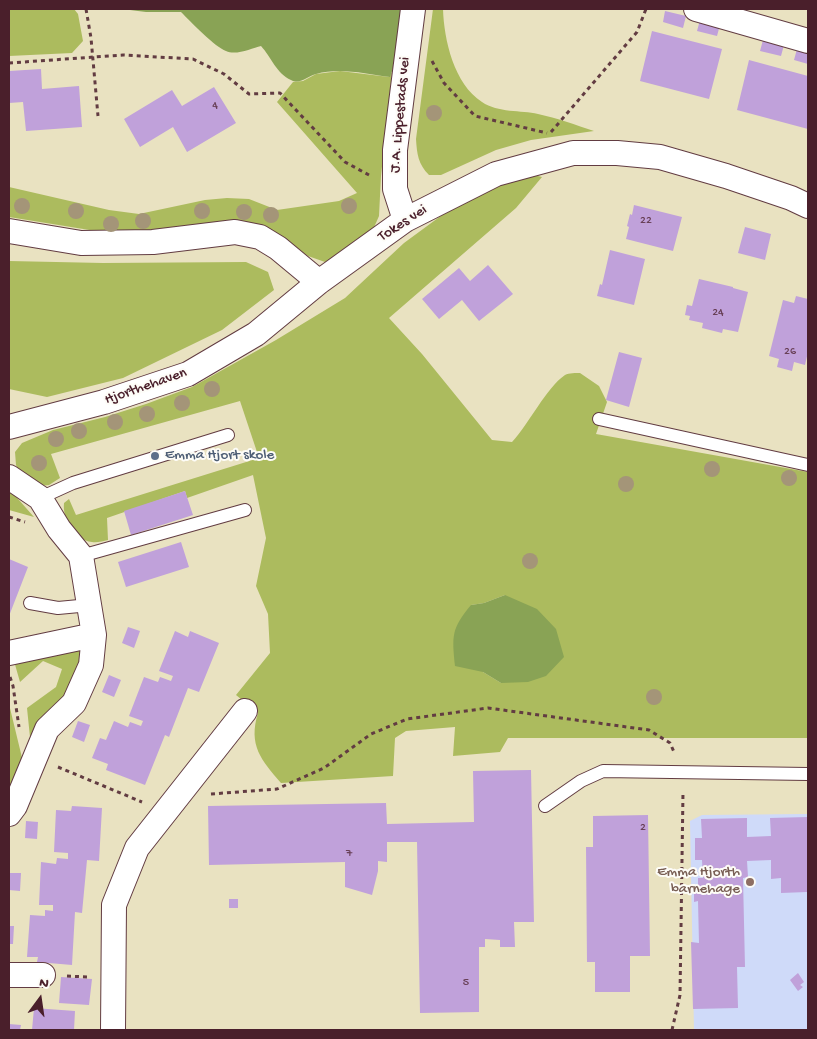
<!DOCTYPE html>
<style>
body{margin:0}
#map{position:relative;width:817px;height:1039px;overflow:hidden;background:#e9e2c1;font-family:"Gochi Hand",sans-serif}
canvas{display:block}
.frame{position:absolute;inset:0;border:10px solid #4a1f2b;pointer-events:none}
.north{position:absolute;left:15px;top:974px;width:50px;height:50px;-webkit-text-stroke:4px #fdfcf7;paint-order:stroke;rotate:14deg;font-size:14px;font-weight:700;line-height:20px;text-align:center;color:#4a1f2b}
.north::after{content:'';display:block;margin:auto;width:18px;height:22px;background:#4a1f2b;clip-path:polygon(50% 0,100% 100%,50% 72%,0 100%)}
</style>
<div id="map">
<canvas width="817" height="1039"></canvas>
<div class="frame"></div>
<div class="north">N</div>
</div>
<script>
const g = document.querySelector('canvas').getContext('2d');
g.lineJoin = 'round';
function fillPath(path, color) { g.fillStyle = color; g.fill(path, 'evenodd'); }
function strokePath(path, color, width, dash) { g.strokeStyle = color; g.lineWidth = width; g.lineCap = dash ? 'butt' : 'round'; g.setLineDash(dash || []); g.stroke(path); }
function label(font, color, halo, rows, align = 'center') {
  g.font = font + ' "Gochi Hand",sans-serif'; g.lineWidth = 4; g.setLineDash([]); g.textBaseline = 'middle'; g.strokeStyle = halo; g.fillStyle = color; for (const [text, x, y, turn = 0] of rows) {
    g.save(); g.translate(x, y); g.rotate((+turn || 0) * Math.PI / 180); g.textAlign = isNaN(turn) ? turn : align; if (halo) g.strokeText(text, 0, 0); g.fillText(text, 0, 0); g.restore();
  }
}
const built = new Path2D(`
 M808,814V1030H694L690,821L702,815Z`);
const green = new Path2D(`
 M9,9H74L78,14L83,41L72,53L9,56Z
 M433,9H443C444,40 454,84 482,102C498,113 521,110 538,114C557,118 576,125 594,131L531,140L496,150L441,175H429C418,164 417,154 416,139Z
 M340,71L389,77L392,72L381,176L379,216L372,232L336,260L325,262L308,256L291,245L200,228L108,233L9,217V187L109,210L139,214L205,200L227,198L249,199L277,210L339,201L357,193L277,102L293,82L303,81L316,74Z
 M530,174L542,177L516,208L389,318L422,354L492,440L512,442C529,424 546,388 565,375C569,373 576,373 580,373L599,386L607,402L596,434L808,472V738H508L500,752L453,756L455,727L406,731L395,738L393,776L281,783C261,760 248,745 258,713L236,695L270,653L268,614L256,586L266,538L253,475L187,498L185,491L107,518L108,540C103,541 97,543 92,542C75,540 62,519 64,503L69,499L76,515L259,458L240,401L51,454L60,478L49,485L40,486L20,473L16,465L15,452L22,443L53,430L105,417L146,404L192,387L276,340L345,298L404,243L453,207L490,188ZM505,595L501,683L483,672L471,605L484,603Z
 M9,261L103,263L246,262L268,272L274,290L222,330L123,378L47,397L9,389Z
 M9,490L11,491L34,517L9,510Z
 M88,645L69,698L31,747L27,708L56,687L62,669L43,661L20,682L14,661Z
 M9,704L24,766L9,798Z`);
const forest = new Path2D(`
 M122,9H403L399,51L390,77C366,74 340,67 316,74C308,76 300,85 291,80C277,74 271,57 261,46C252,48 236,56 226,51C215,47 191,22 181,12H146Z
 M505,595L537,609L556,629L564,657L546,676L528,682L501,683L483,672L455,666C452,636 451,629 471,605L484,603Z`);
const building = new Path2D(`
 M665,11L686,16L683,28L663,22Z
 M700,20L720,25L717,36L697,31Z
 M652,31L722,49L709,99L640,81Z
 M763,40L784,45L781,56L760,51Z
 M797,49L808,52V64L794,60Z
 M749,60L808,76V129L737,110Z
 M41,69L42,89L79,86L82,127L26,131L23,102L9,103V71Z
 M214,87L236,123L187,152L173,127L140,147L124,119L172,90L182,106Z
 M634,205L682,217L673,251L626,239L629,227L627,226L630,214L632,215Z
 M745,227L771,234L765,260L738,253Z
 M610,250L645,259L634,305L597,296L600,284L602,285Z
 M488,265L513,294L479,321L462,300L439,319L422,299L459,268L470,281Z
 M699,279L733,287V288L748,292L738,332L723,329L722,333L702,328L703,323L689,320L690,316L685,315L687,305L692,306Z
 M796,296L808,299V352L805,365L794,362L792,371L777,367L779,359L769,356L783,300L794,303Z
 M619,352L642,358L629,407L606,400Z
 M185,491L193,515L131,535L124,511Z
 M181,542L189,567L126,587L118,562Z
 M9,559L28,567L9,616Z
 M128,627L140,631L134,648L122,643Z
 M175,631L188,637L190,631L219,643L199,692L188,688L169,737L165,735L145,785L106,770L108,764L92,758L100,738L106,740L114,721L128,727L130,722L141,726L143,721L129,716L144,677L158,682L160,677L171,681L173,676L159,671Z
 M109,675L121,680L114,697L102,692Z
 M78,721L90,725L84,742L72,737Z
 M531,770L534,922H514L515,947H500V940L485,939V947H479V1012L420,1013L417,842H387V862L378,861V871L372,895L345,887V862L209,865L208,806L386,803L387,824L474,822L473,771Z
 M72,806L102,808L99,861L87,860L82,913L75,912L72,965L37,962L38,957H27L30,915L45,916V910L53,911V905H39L41,862L56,864L57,858L68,859V853L54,852L56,810L71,811Z
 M648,815L650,956H630V992H595V962H587L586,847H593V816Z
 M808,817L807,892L781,893V878L771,879V860L747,861L748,877L743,878L745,967H737L738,1008L693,1009L691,942L699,943L698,901L694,902V890H698V878H703L702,860H695V838H702L701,819L747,818V837L771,836L770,818Z
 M26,821L38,822L37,839L25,838Z
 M9,873H21L20,891L9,890Z
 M229,899H238V908H229Z
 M9,926H14L13,944H9Z
 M798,973L804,982L800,985L803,987L798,991L790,980Z
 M61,977L92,979L89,1005L59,1003Z
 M34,1008L75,1011L74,1030H32Z
 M9,1024L21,1025L20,1030H9Z`);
const path = new Path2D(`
 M86,9L91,38L98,116
 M432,61L444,83L475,116L547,133
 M9,63L123,55L193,59L224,74L249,94L280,93L345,162L369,175
 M551,132L637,32L646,9
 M9,517L25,522
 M10,677L13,686L19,727
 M58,767L142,802
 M211,794L277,789L324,768L371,734L407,719L488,708L649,730L670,743L674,752
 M67,976L88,977
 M672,1030L680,995L683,792`);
const service = new Path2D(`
 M599,419L808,465
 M40,498L73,483L228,435
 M81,556L245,510
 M30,603L58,608L90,605
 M545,806L581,781L603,771L808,774`);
const minor = new Path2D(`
 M696,9L808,41
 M405,220L395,189V150L413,9
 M9,231L81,243L153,242L235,232L260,237L278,248L319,282
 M9,427L104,402L188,374L256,334L319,282L405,220L496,174L573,153H617L660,157L726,176L791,198L808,206
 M9,477L40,498L59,529L81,556L94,635L91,665L74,703L47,729L15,806L9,814
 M9,653L94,635
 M9,975H43
 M113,1030L114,905L137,848L245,711`);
const trees = [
 [434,113],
 [22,206],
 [349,206],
 [76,211],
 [202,211],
 [244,212],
 [271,215],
 [143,221],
 [111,224],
 [212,389],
 [182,403],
 [147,414],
 [115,422],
 [79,431],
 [56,439],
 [39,463],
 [712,469],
 [789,478],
 [626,484],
 [530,561],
 [654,697]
];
const markers = [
 [155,456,5,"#5c6f8a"],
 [750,882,5,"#8d6e63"]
];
const numberNames = [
 ["4",215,106],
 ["22",646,221],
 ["24",718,313],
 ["26",790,352],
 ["2",643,828],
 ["7",349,854],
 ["5",466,983]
];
const streetNames = [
 ["J.A. Lippestads vei",401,115,-85],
 ["Tokes vei",403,224,-33],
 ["Hjorthehaven",146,387,-19]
];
const serviceNames = [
 ["Emma Hjort skole",165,456]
];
const educationNames = [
 ["Emma Hjorth",740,873],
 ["barnehage",740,890]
];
fillPath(built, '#cfdaf9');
fillPath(green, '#acbb5e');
fillPath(forest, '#89a355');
fillPath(building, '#c0a1da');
strokePath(service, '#623c42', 14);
strokePath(minor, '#623c42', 26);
strokePath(path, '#623c42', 3, [4, 4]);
strokePath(service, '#fff', 12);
strokePath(minor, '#fff', 24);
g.fillStyle = '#a49578';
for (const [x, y] of trees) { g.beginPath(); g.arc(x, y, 8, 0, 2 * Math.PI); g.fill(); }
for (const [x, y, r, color] of markers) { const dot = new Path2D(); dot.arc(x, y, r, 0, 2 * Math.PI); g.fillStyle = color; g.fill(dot); strokePath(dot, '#fdfcf7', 2); }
label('12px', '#684057', null, numberNames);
label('15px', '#4a1f2b', '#fdfcf7', streetNames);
label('15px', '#4e5e75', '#fdfcf7', serviceNames, 'left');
label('15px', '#785e54', '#fdfcf7', educationNames, 'right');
</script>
